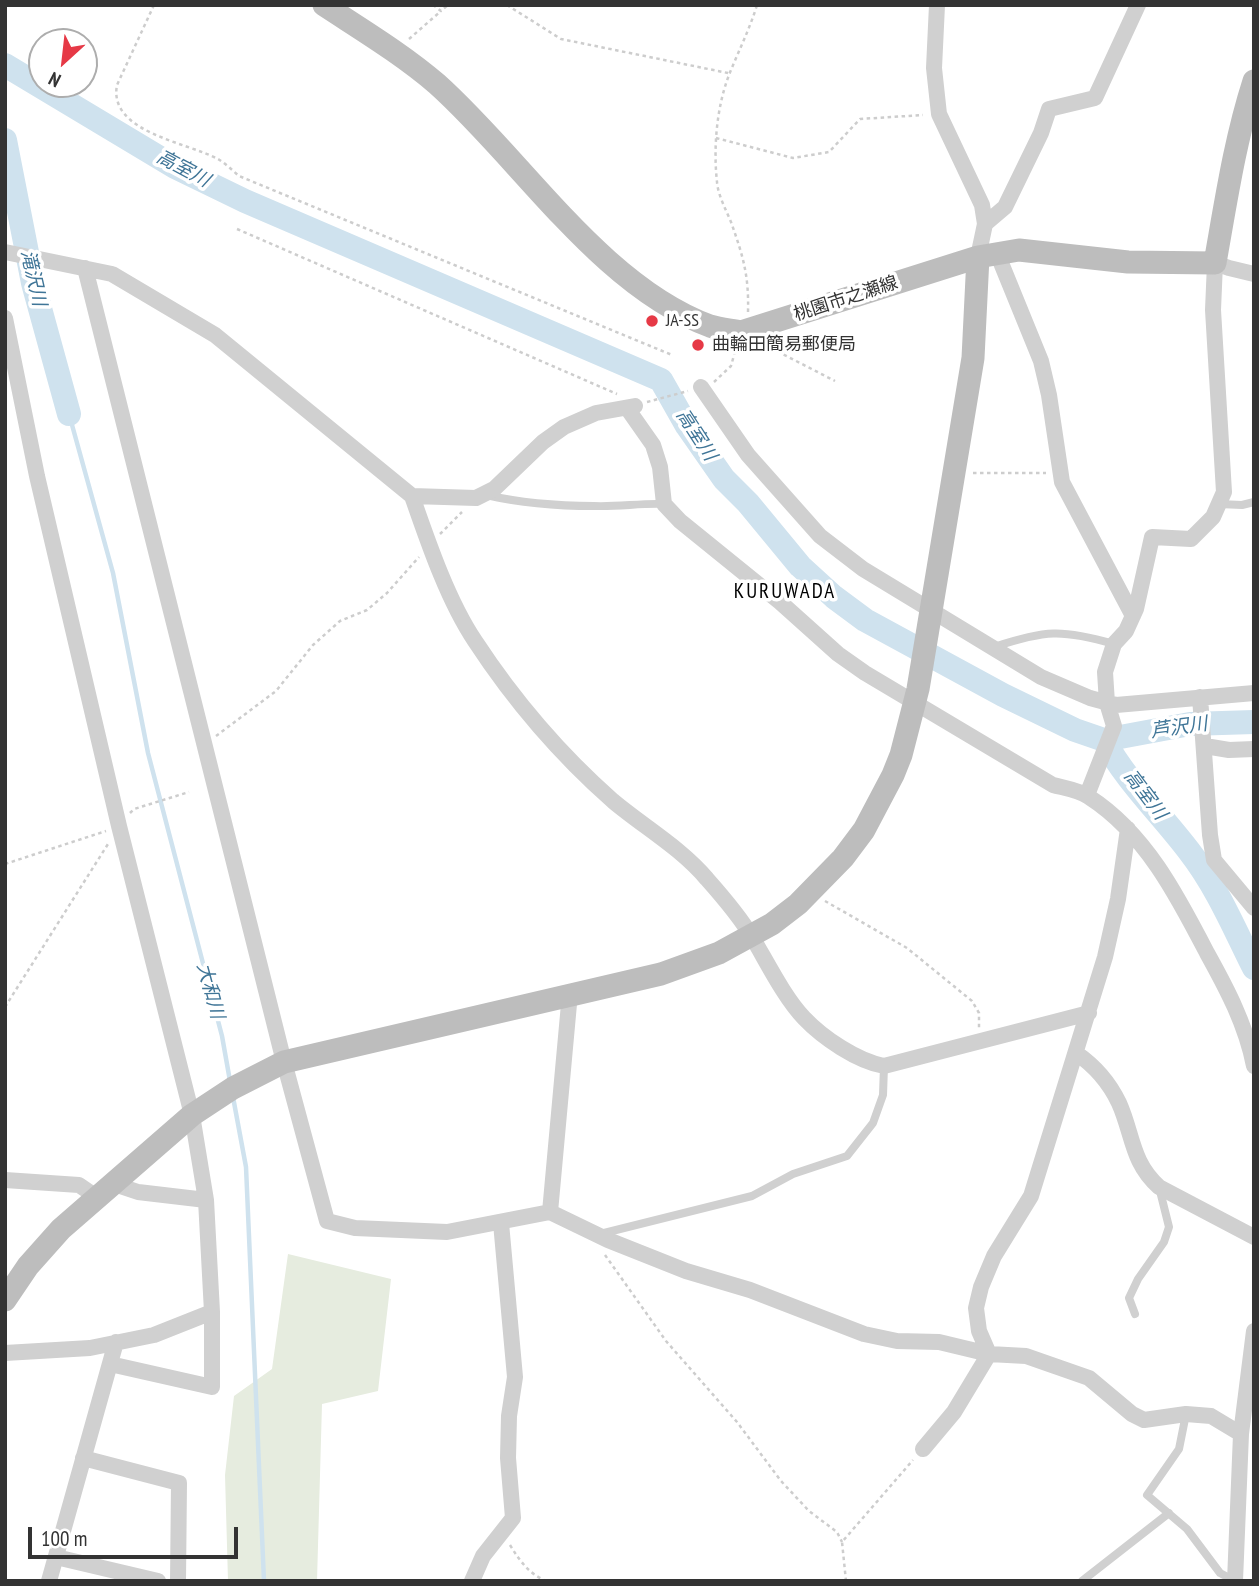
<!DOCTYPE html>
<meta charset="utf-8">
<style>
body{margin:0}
#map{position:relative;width:1259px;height:1586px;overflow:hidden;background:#fff;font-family:"PT Sans Narrow",sans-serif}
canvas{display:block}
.frame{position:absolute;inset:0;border:7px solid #333;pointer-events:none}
.north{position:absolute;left:28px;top:28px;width:70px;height:70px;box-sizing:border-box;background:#fff;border:2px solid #adadad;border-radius:50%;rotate:207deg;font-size:19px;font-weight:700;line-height:28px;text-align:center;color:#333}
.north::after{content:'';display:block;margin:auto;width:24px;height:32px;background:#e63946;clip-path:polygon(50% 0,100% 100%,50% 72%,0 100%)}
.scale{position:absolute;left:28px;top:1527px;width:210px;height:32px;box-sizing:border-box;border:4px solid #333;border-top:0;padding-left:9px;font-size:21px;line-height:24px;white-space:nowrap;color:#333;-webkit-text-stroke:5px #fff;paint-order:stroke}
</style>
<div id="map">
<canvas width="1259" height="1586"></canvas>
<div class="frame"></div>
<div class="north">N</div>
<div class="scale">100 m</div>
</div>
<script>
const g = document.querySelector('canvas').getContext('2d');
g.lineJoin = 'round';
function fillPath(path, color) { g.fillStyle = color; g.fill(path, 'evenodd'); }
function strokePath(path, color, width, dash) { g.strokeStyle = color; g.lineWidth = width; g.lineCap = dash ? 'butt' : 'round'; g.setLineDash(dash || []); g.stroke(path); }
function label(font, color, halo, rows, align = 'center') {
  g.font = font + ' "PT Sans Narrow","Noto Sans JP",sans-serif'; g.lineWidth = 7; g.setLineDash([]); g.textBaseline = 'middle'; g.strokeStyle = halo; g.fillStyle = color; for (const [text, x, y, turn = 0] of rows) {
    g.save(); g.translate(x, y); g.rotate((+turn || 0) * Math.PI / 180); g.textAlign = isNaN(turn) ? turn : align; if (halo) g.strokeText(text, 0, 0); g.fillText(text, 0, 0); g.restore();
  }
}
const green = new Path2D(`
 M288,1254L391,1279L378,1391L322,1404L317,1581H228L225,1475L234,1396L272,1369Z`);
const stream = new Path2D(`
 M69,414L113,573L148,753L222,1036L230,1081
 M233,1097L246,1167L264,1581`);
const river = new Path2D(`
 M5,65L175,167L245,201L661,380L687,426L724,479L748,503L800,566L834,597L865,620L1003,695L1075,730L1104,740C1126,781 1161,814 1189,851C1217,887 1234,928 1254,968
 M5,140L33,283L69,414
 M1104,740L1190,724L1254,722`);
const path = new Path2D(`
 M154,5L117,85C108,132 186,142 218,159C225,163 232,170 239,176L672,355
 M433,5L441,11L448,5
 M507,5L561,39L728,73
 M409,39L441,11
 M716,138L793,158L829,152L860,119L923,115
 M237,229L617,394
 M748,312C749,275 743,256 731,222C726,210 718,195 717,182C713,146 717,103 731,70C740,48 750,28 757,5
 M765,345L835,381
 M714,382L731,366L736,348
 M647,402L688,391
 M973,473H1046
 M440,534L462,512
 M216,736L276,691L313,645L340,621L367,610L387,593L419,557
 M130,813L134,809L189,792
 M5,864L106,831
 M825,901L907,948L972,1001L979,1013V1028
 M5,1007L108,844
 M605,1255L666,1341L737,1422L781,1481L809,1511L837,1532L842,1542
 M510,1545C520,1561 528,1573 546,1581
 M846,1581L842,1542L913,1460`);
const lane = new Path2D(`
 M486,495C521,503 558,506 594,506C618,507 641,503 664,504
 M1219,504L1242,505L1254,502
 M994,647C1045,630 1062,629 1114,644
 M600,1234L752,1196L793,1174L847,1156L873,1123L883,1095L884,1066
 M1135,1314L1129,1298L1138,1279L1164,1242L1169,1227L1159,1187
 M1186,1414L1179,1449L1147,1495L1187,1529L1220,1573L1235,1581
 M1082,1581L1169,1513`);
const street = new Path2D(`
 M937,5L934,68L939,114L982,205L985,224L978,257
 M985,224L1005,207L1041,133L1049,109L1095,98L1138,5
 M5,252L112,274L215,335L412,496L476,498L494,489L543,442L564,427L596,413L635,406
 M997,253L1041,361L1049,395L1062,482L1133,616
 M85,268L284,1062L327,1221L355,1228L447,1232L550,1212L608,1240L686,1271L750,1290L864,1334L897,1341L939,1342L989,1354L1026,1356L1089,1378L1132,1414L1144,1420L1186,1414L1211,1416L1241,1434
 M5,318L37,476L119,826L192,1115L206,1200L212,1312V1387L110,1364
 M701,387L748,455L820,536L863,569L1041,677L1090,698L1116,705L1254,693
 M627,408L653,445L660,467L664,504L680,521L780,602L838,654L865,673L1053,785C1064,788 1079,790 1089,797C1145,833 1177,895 1207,953C1227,989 1246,1025 1254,1066
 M412,496C428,542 448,601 475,641C513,699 562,756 613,801C644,827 681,848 707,879C723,897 740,917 752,937C767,962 784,997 804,1018C823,1038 857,1061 884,1066L1089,1013
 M1200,697L1210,835L1214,860L1254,908
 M1205,746L1229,750L1254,749
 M1087,795L1114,726L1107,703L1105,672L1114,644L1126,631L1136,609L1152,537L1191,539L1213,517L1224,492L1213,310L1215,263L1229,268L1254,274
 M1076,1053C1095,1066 1109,1082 1119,1103C1133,1134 1131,1162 1159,1187L1254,1237
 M5,1180L79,1185L98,1198
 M114,1184L138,1192L206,1200
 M550,1212L570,993
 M5,1353L90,1348L154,1335L212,1312
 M923,1449L954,1412L989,1354L979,1331L976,1308L981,1287L994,1256L1031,1196L1105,957L1118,899L1128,829
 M83,1458L179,1483L178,1581
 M56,1557L158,1581
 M49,1581L116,1342
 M472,1581L483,1556L513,1518L508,1458L509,1416L515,1377L501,1223
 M1235,1581L1241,1434L1254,1331`);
const secondary = new Path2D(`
 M324,5C362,30 402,54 437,84C522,160 601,286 710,326C719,329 731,330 741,332L978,257L1019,250L1128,262L1215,263C1226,201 1235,140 1254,81
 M5,1300L28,1266L61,1229L192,1115L233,1088L284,1062L661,974L719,953L772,924L798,904L843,858L864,830L893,775L901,755L918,689L973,358L978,257`);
const markers = [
 [652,321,7,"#e63946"],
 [698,345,7,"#e63946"]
];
const streetNames = [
 ["桃園市之瀬線",846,299,-18]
];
const poiNames = [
 ["JA-SS",666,321],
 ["曲輪田簡易郵便局",712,345]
];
const waterNames = [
 ["高室川",183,169,28],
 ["滝沢川",33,278,77],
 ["高室川",696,435,57],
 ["芦沢川",1179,728,-8],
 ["高室川",1145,795,53],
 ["大和川",210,991,75]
];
const quarterNames = [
 ["KURUWADA",785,592]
];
fillPath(green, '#e6ecdf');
strokePath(stream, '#cfe2ee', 4.5);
strokePath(river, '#cfe2ee', 24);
strokePath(path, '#cdcdcd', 2.5, [3.5, 3.5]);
strokePath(lane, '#d0d0d0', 8);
strokePath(street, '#d0d0d0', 16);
strokePath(secondary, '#bdbdbd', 23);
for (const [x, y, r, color] of markers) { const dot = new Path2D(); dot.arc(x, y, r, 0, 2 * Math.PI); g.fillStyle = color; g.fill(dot); strokePath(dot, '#fff', 2.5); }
label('18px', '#333', '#fff', streetNames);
label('18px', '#333', '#fff', poiNames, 'left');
label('italic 19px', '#3f7597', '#fff', waterNames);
g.letterSpacing = '2px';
label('21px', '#000', '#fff', quarterNames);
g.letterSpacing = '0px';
</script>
